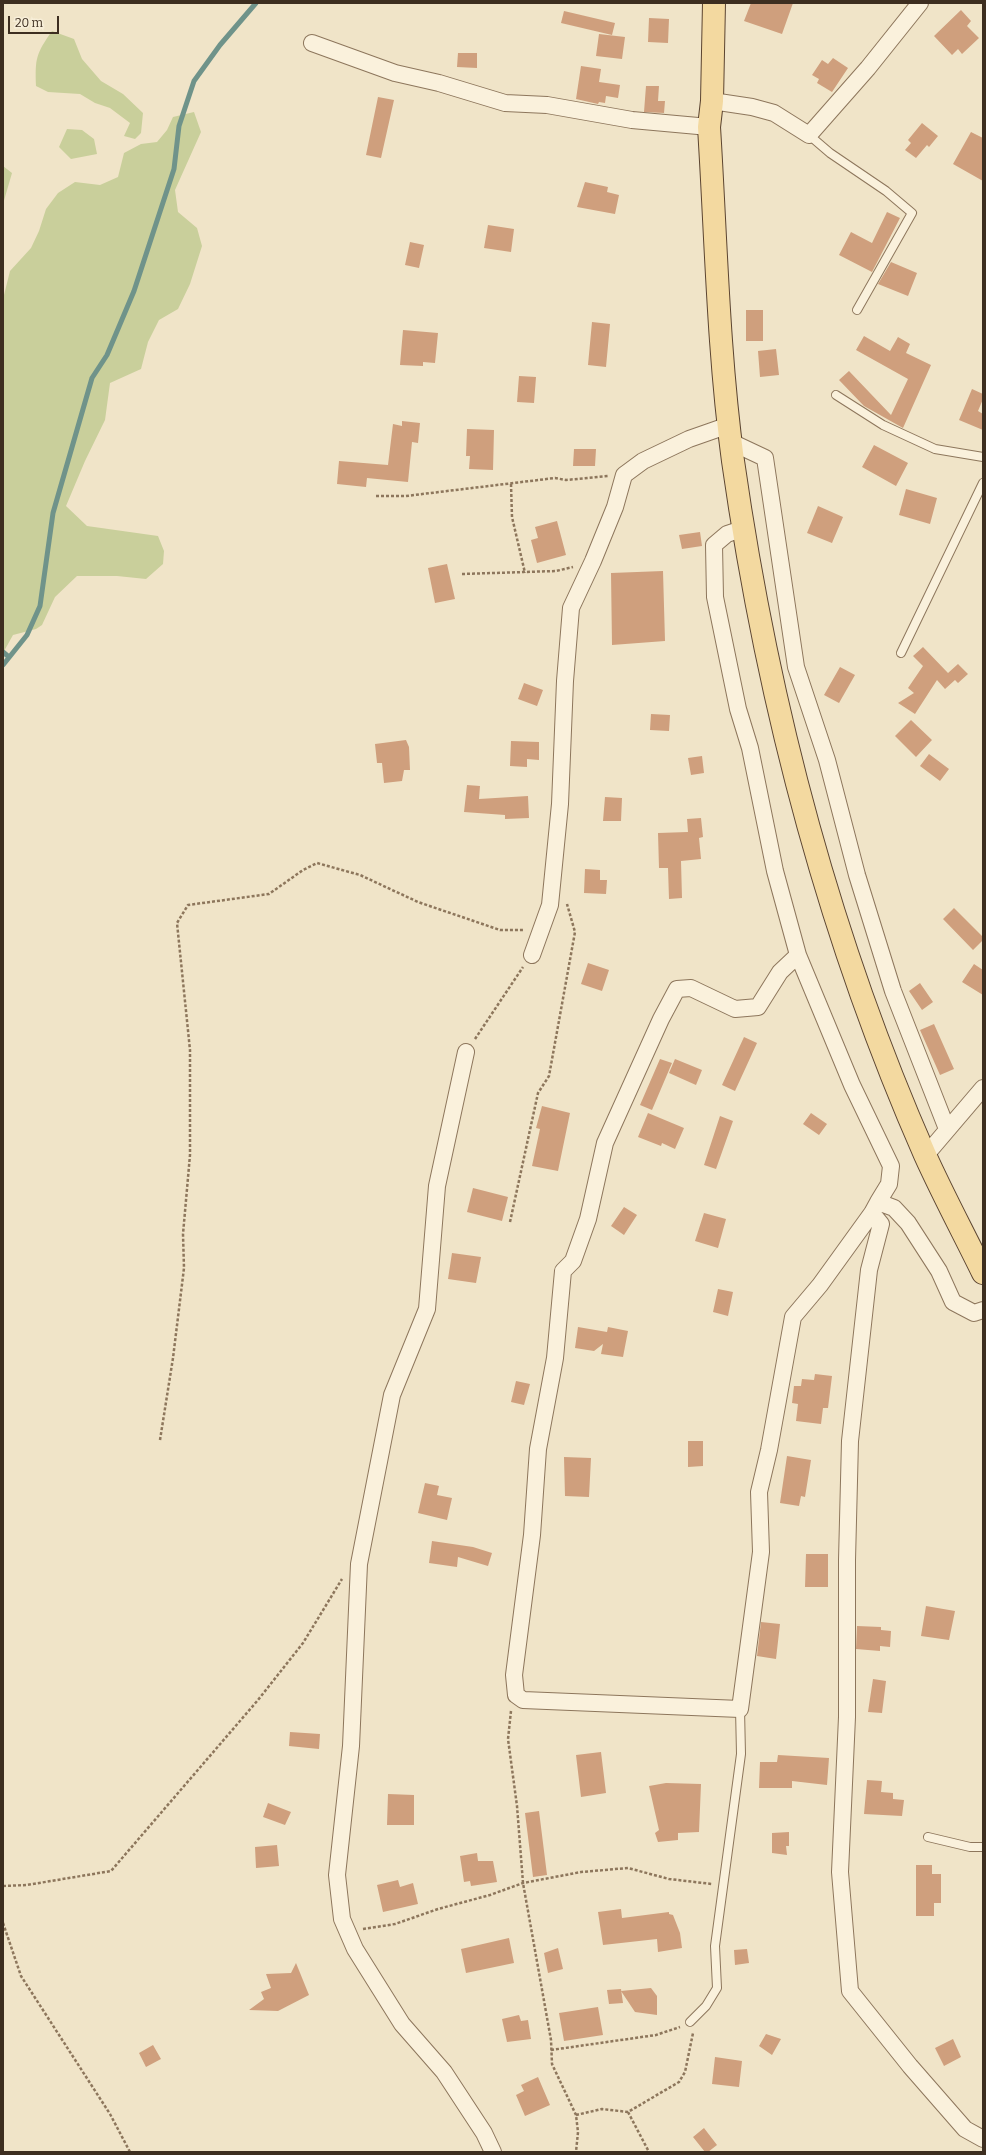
<!DOCTYPE html>
<style>
body{margin:0}
#map{position:relative;width:986px;height:2155px;overflow:hidden;background:#f0e4c8;font-family:Bitter,serif}
canvas{display:block}
.frame{position:absolute;inset:0;border:4px solid #3d2e20;pointer-events:none}
.scale{position:absolute;left:8px;top:16px;width:51px;height:18px;box-sizing:border-box;border:2px solid #3d2e20;border-top:0;padding-left:5px;font-size:12px;line-height:14px;white-space:nowrap;color:#3d2e20;-webkit-text-stroke:3px #f7eed8;paint-order:stroke}
</style>
<div id="map">
<canvas width="986" height="2155"></canvas>
<div class="frame"></div>
<div class="scale">20 m</div>
</div>
<script>
const g = document.querySelector('canvas').getContext('2d');
g.lineJoin = 'round';
function fillPath(path, color) { g.fillStyle = color; g.fill(path, 'evenodd'); }
function strokePath(path, color, width, dash) { g.strokeStyle = color; g.lineWidth = width; g.lineCap = dash ? 'butt' : 'round'; g.setLineDash(dash || []); g.stroke(path); }
const green = new Path2D(`
 M52,31L74,39L82,59L101,81L123,94L143,113L141,133L135,139L124,136L130,123L110,108L95,103L80,94L48,92L36,86C35,58 36,54 52,31Z
 M194,112L201,132L175,190L178,212L197,228L202,246L190,284L178,309L159,320L148,342L141,369L110,383L105,420L85,461L66,506L87,526L158,536L164,551L163,564L146,579L117,576H77L55,597L42,625L36,629L13,635L3,653V299L10,271L31,248L39,231L46,209L58,193L75,182L100,185L118,177L124,153L141,144L157,142L167,130L173,117Z
 M67,129L82,130L94,139L97,154L71,159L59,147Z
 M3,166L12,173L3,204Z`);
const stream = new Path2D(`
 M3,652L9,657
 M3,665L27,635L40,606L53,513L92,378L107,355L134,291L174,169L179,126L194,81L220,45L256,3`);
const building = new Path2D(`
 M751,3H793L782,34L744,21Z
 M961,10L971,21L967,26L979,38L962,54L958,49L952,55L934,36Z
 M564,11L615,23L612,35L561,23Z
 M649,18L669,19L668,43L648,42Z
 M599,34L625,37L622,59L596,56Z
 M458,53H477V68L457,67Z
 M833,58L848,68L832,92L817,83L819,79L812,75L822,60L828,64Z
 M581,66L601,69L599,82L620,85L618,98L606,96L605,103L599,102L598,104L576,99Z
 M646,86H659L658,101H665L664,113L644,112Z
 M378,97L394,100L381,158L366,155Z
 M922,123L938,136L929,147L927,145L916,158L905,150L911,143L908,140Z
 M971,132L983,138V181L953,164Z
 M585,182L608,187L607,192L619,195L615,214L577,207Z
 M887,212L900,218L872,272L839,255L851,232L872,243Z
 M488,225L514,229L511,252L484,248Z
 M410,242L424,245L419,268L405,265Z
 M891,262L917,273L908,296L878,284Z
 M746,310H763V341H746Z
 M592,322L610,324L606,367L588,365Z
 M403,330L438,333L435,363L423,362V366L400,365Z
 M864,336L890,351L898,337L910,344L906,353L931,365L903,428L864,406L839,380L849,371L891,415L908,379L856,350Z
 M776,349L779,375L760,377L758,351Z
 M519,376L536,377L534,403L517,402Z
 M972,389L983,394V399L978,411L983,414V430L959,420Z
 M402,421L420,423L418,443L412,442L408,482L367,478L366,487L337,484L339,461L388,465L393,424L402,426Z
 M467,429L494,430L493,470L469,469L470,456H466Z
 M874,445L908,463L896,486L862,467Z
 M574,449H596L595,466H573Z
 M906,489L937,498L930,524L899,515Z
 M818,506L843,517L832,543L807,533Z
 M557,521L566,555L537,563L531,540L538,538L535,527Z
 M700,532L702,546L682,549L679,535Z
 M447,564L455,599L435,603L428,568Z
 M663,571L665,641L612,645L611,573Z
 M923,647L948,673L958,664L968,674L958,683L955,680L945,689L937,680L915,714L898,703L914,693L908,688L923,666L913,656Z
 M840,667L855,675L839,703L824,695Z
 M524,683L543,690L537,706L518,699Z
 M651,714L670,715L669,731L650,730Z
 M911,720L932,740L916,757L895,736Z
 M406,740L409,747L410,770H404L402,781L384,783L382,763H377L375,744Z
 M511,741L539,742V760L527,759V767L510,766Z
 M929,754L949,769L940,781L920,766Z
 M702,756L704,773L691,775L688,758Z
 M467,785L480,786L479,799L528,796L529,818L505,819V815L464,812Z
 M605,797L622,798L621,821H603Z
 M701,818L703,837L699,838L701,859L681,861L682,898L669,899L668,868H659L658,833L688,832L687,819Z
 M585,869L600,870V880H607L606,894L584,893Z
 M954,908L983,937V940L973,950L943,919Z
 M588,963L609,970L602,991L581,984Z
 M974,964L983,970V995L962,982Z
 M920,983L933,1002L922,1010L909,991Z
 M934,1024L954,1069L940,1075L920,1030Z
 M744,1037L757,1043L735,1091L722,1085Z
 M660,1059L672,1063L652,1110L640,1105Z
 M675,1059L702,1070L696,1085L669,1073Z
 M542,1106L570,1113L558,1171L532,1166L540,1129L536,1128Z
 M648,1113L684,1128L675,1149L662,1143L661,1146L638,1137Z
 M811,1113L827,1124L819,1135L803,1124Z
 M720,1116L733,1121L716,1169L704,1165Z
 M473,1188L508,1197L502,1221L467,1212Z
 M624,1207L637,1215L624,1235L611,1226Z
 M704,1213L726,1219L718,1248L695,1241Z
 M452,1253L481,1257L476,1283L448,1279Z
 M718,1289L733,1292L728,1316L713,1312Z
 M578,1327L607,1332L608,1327L628,1331L623,1357L601,1354L603,1344L594,1351L575,1348Z
 M815,1374L832,1376L828,1408H823L821,1424L796,1421L798,1404L792,1403L794,1386H801L802,1379L814,1380Z
 M516,1381L530,1384L524,1405L511,1402Z
 M688,1441H703V1466L688,1467Z
 M787,1456L811,1460L805,1497L801,1496L799,1506L780,1503Z
 M564,1457L591,1458L589,1497L565,1496Z
 M425,1483L439,1486L437,1495L452,1498L447,1520L418,1513Z
 M432,1541L473,1547L492,1553L488,1566L458,1557L457,1567L429,1563Z
 M806,1554H828V1587H805Z
 M926,1606L955,1611L949,1640L921,1636Z
 M761,1622L780,1624L776,1659L757,1656Z
 M857,1626L881,1627V1630L891,1631L890,1647L880,1646V1651L856,1649Z
 M873,1679L886,1681L882,1713L868,1712Z
 M290,1732L320,1734L319,1749L289,1746Z
 M601,1752L606,1793L581,1797L576,1755Z
 M778,1755L829,1758L827,1785L792,1781V1788H759L760,1762H777Z
 M867,1780L882,1781L881,1792L893,1793V1799L904,1800L902,1816L864,1814Z
 M666,1783L701,1784L699,1832L678,1833V1840L658,1842L655,1833L659,1830L649,1786Z
 M388,1794L414,1795V1825H387Z
 M268,1803L291,1812L285,1825L263,1817Z
 M539,1811L547,1875L533,1877L525,1813Z
 M789,1832V1846H786L787,1855L772,1853V1833Z
 M277,1845L279,1866L256,1868L255,1847Z
 M477,1853L478,1861H493L497,1882L471,1886L470,1881L464,1882L460,1856Z
 M916,1865H932V1874H941V1903H934V1916H916Z
 M398,1880L400,1887L413,1883L418,1904L383,1912L377,1885Z
 M621,1909L622,1918L669,1912V1914L673,1915L680,1933L682,1948L658,1952L657,1939L603,1945L598,1912Z
 M509,1938L514,1963L466,1973L461,1949Z
 M558,1948L563,1969L548,1973L544,1953Z
 M747,1949L749,1963L735,1965L734,1950Z
 M296,1963L309,1995L278,2011L249,2010L264,1999L261,1992L271,1988L266,1974L291,1973Z
 M651,1988L657,1996V2015L635,2012L621,1991Z
 M621,1989L623,2003L609,2004L607,1990Z
 M598,2007L603,2035L564,2041L559,2013Z
 M519,2015L521,2021L528,2020L531,2039L507,2042L502,2019Z
 M766,2034L781,2039L772,2055L759,2046Z
 M953,2039L961,2057L944,2066L935,2048Z
 M153,2045L161,2059L146,2067L139,2053Z
 M715,2057L742,2061L739,2087L712,2084Z
 M538,2077L550,2105L525,2116L516,2095L524,2091L521,2085Z
 M704,2128L717,2145L708,2152H705L693,2137Z`);
const path = new Path2D(`
 M511,484L512,517L525,573
 M376,496H406L555,478L566,480L608,476
 M462,574L556,571L573,567
 M475,1039L523,967
 M510,1222L538,1093L549,1076L575,932L567,904
 M160,1440L173,1358L184,1268L183,1234L190,1155V1050L177,923L188,905L269,894L303,870L317,863L360,875L418,902L500,930H524
 M511,1711L508,1739L517,1806L523,1883L551,2040L552,2064L576,2115L578,2132L576,2152
 M3,1886L27,1885L111,1871L258,1700L303,1643L342,1579
 M3,1923L21,1976L110,2114L130,2152
 M363,1929L395,1924L438,1909L490,1895L523,1883L581,1872L628,1868L669,1879L712,1884
 M551,2050L656,2035L680,2027
 M628,2112L649,2152
 M576,2115L602,2109L628,2112L679,2082L685,2072L693,2033`);
const lane = new Path2D(`
 M809,135L830,153L886,191L912,213L857,310
 M836,395L883,425L935,449L983,457
 M901,653L983,483
 M928,1837L970,1847H983
 M690,2022L706,2006L717,1988L715,1946L741,1754L740,1709`);
const street = new Path2D(`
 M312,43L395,73L439,83L505,103L547,105L632,120L709,127
 M712,101L752,107L774,113L809,135L868,68L920,3
 M731,442L765,458L796,667L827,760L857,875L893,991L947,1129
 M745,528L727,534L714,545L715,597L738,709L750,748L775,871L798,955L852,1085L891,1166L889,1184L878,1202
 M532,955L550,905L560,804L565,681L571,608L593,561L615,507L624,475L643,461L689,439L729,425
 M798,955L780,972L758,1007L735,1009L691,988L677,989L661,1019L605,1143L588,1219L573,1261L563,1271L555,1358L538,1449L532,1535L514,1675L516,1695L523,1700L740,1709L761,1552L759,1492L769,1450L793,1317L820,1285L872,1213L878,1202L894,1208L908,1223L939,1271L953,1302L974,1313L983,1310
 M466,1052L437,1186L427,1309L392,1395L359,1564L351,1746L337,1875L342,1919L355,1949L402,2024L444,2072L484,2133L493,2152
 M925,1156L983,1088
 M872,1213L881,1224L869,1270L850,1441L847,1560V1717L840,1872L850,1991L910,2066L965,2129L983,2139`);
const primary = new Path2D(`
 M714,3L712,101L709,127C716,238 718,350 733,461C767,699 828,935 925,1155C943,1195 964,1234 983,1273`);
fillPath(green, '#c9cf9b');
strokePath(stream, '#6f938a', 5);
fillPath(building, '#cf9f7d');
strokePath(lane, '#8d765c', 10);
strokePath(street, '#8d765c', 18);
strokePath(primary, '#5b4430', 24);
strokePath(path, '#8d765c', 2.5, [3, 2]);
strokePath(lane, '#faf1dc', 8);
strokePath(street, '#faf1dc', 16);
strokePath(primary, '#f3d9a0', 22);
</script>
